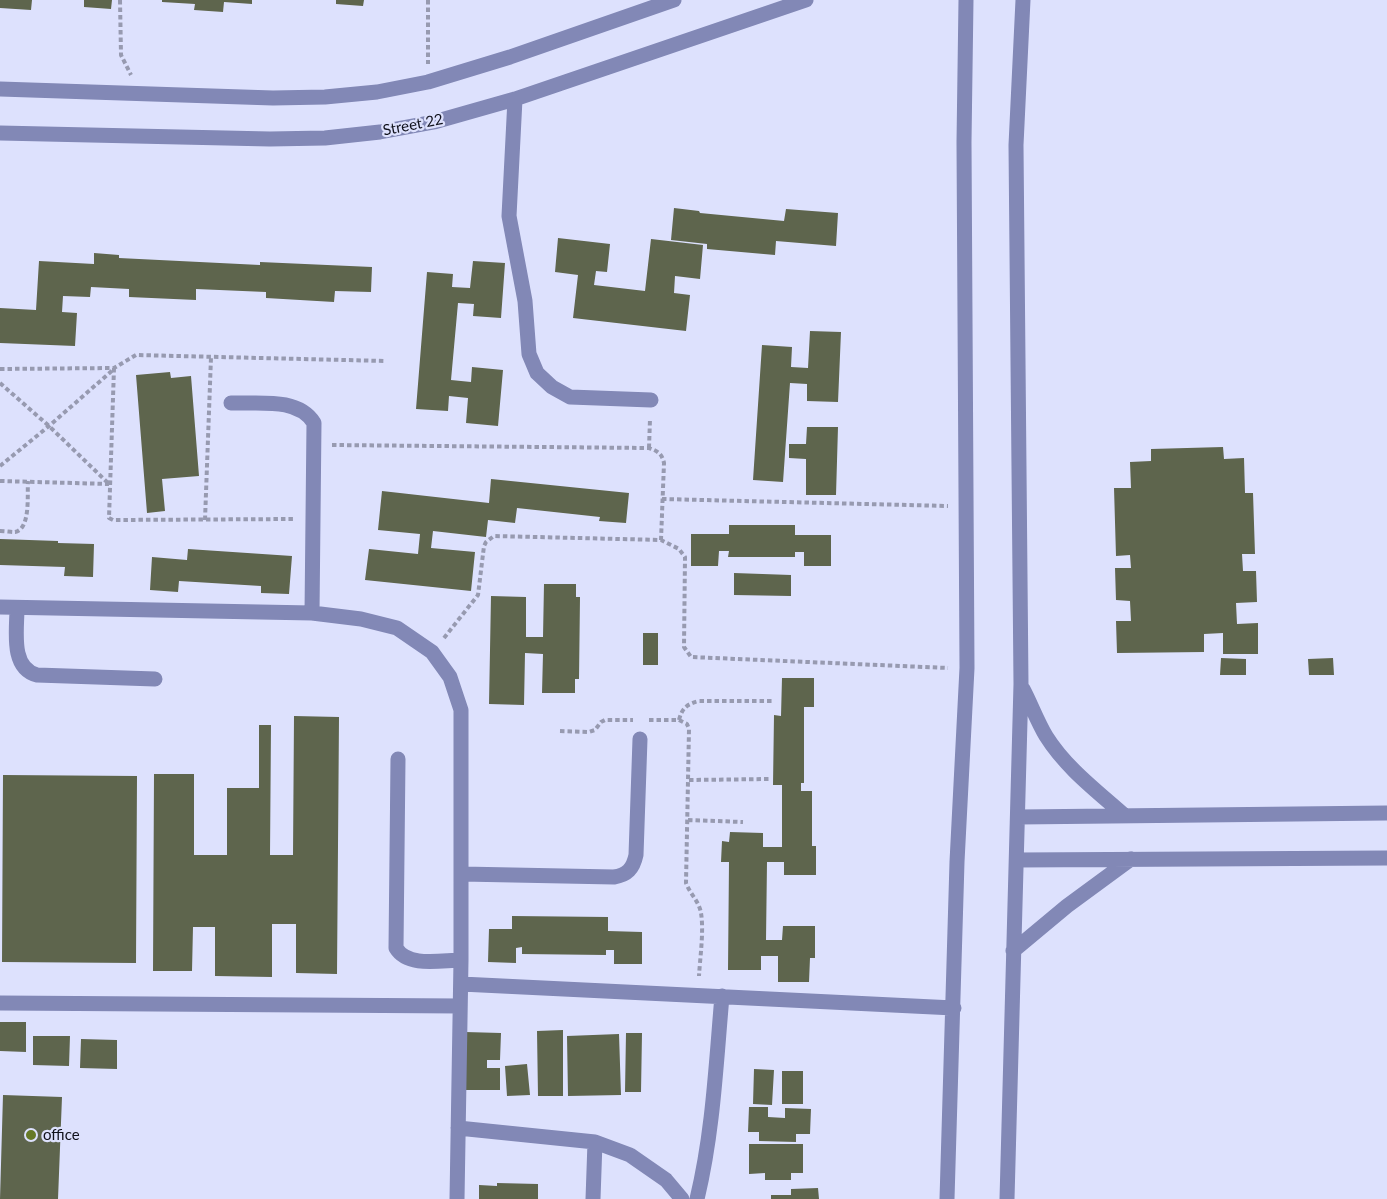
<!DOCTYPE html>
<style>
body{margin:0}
canvas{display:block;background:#dde1fd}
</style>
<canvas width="1387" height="1199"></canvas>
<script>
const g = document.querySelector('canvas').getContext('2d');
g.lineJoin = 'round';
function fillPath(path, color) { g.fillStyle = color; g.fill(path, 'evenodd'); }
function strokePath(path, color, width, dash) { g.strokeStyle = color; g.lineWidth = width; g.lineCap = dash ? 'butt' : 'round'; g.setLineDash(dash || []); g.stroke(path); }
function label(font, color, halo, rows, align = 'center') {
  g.font = font + ' Lato,sans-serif'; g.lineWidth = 4.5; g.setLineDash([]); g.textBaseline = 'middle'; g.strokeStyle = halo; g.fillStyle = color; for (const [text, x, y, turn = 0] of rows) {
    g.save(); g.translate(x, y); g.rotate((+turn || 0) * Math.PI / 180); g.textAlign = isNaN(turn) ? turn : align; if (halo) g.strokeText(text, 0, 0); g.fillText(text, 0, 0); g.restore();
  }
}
const building = new Path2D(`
 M0,0H32L31,10L0,8Z
 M84,0H112L111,9L84,7Z
 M162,0H252V4L224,2L223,12L194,10L195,4L162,2Z
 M336,0H364L363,6L336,4Z
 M674,208L699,211L700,213L784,221L786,209L838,213L836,246L776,241L775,255L707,249V244L671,240Z
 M558,238L610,244L607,272L596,271L594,285L645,291L651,239L703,245L700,279L675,276L674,293L690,295L686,331L573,318L578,275L555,272Z
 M94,253L119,255V258L260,265V262L372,267L371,292L335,291L334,302L266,298V292L196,289V300L129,297V289L91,287L90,297L63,296L62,312L77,313L75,346L0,343V308L36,310L39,261L94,264Z
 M473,261L505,263L501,318L473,316L474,304L458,303L451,380L471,382L472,367L503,370L498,426L466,423L468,398L449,396L448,411L416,409L427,272L453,274L452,287L470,288Z
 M810,331L841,332L838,402L807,401V384L790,383L783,482L753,480L762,345L792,347L791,367L808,368Z
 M170,372L171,378L191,376L199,476L162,479L165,511L147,513L136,375Z
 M807,427H838L836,495H806V459L789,458V444H806Z
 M1223,447L1224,459L1244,458L1245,493H1253L1255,554H1242L1243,571H1256L1257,602L1236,603L1237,624L1258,623V654H1223V633L1204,634V652L1117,653L1116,621H1131L1130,601L1116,600L1115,568H1131L1130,555L1116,556L1114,488H1131L1130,462L1151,461V449Z
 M491,479L629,493L626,523L599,521L600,517L517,508L515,523L488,520L486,537L433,531L431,548L475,552L471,591L365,580L369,549L418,554L420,534L378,530L382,491L489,503Z
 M729,525H795V535H831V566H804V552H795V557H728L729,551H719L718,566H691V534H729Z
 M0,539L58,541V543L94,544L93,577L64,576L65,567L0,565Z
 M188,549L292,556L289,594L261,593V586L179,581L178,592L150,590L152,557L187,560Z
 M734,573L791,575V596L734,595Z
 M544,584H576V597H580L579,679H575V693H542L543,654L525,653L524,705L489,704L491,596L526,597V637H543Z
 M643,633H658V665H643Z
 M1221,658L1246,659V675H1220Z
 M1333,658L1334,675H1309L1308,659Z
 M782,678H814V707H804V783H801V791H812V846H816V875H784V862H767L766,940H782L783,926H815V958H810L809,982H778V956H761V970H728L729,862H721L722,841L729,842L730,832L763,833V847H782V785H773L774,715L781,716Z
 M294,716L339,717L337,974L296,973V924H272V977L215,976V927H193L192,971H153L154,774H194V855H227V788H259V725H271L270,855H293Z
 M3,775L137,776L136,963L2,962Z
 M512,916L608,917V931L642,932V964H614V950H606V955L522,954V947L516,948V963L488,962L489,929H512Z
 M0,1022H26V1052L0,1051Z
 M563,1030V1096H538L537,1031Z
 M465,1032L501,1033L500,1060H487V1068H500V1090H465Z
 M626,1033H642L641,1092H625Z
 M619,1034L621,1095L568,1096L567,1036Z
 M33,1036H70L69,1066L33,1065Z
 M81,1039L117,1040V1069L80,1068Z
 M527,1064L530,1095L507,1096L505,1066Z
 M754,1069L774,1070L772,1105L753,1104Z
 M782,1071H803V1104H782Z
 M3,1095L62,1097L58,1199H0Z
 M749,1107H768V1117L785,1118V1108L811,1109L810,1134H796V1142L759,1141V1132H748Z
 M749,1144H803V1173H791V1180H765V1173L749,1174Z
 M497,1183L538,1184V1199H479V1185L497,1186Z
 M818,1188L819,1199H771V1195H791V1189Z`);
const path = new Path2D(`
 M120,0L121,55L131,75
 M428,0V64
 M114,368L109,518L113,520L294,519
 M0,369L114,368L136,355L386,361
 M0,383L49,426L109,484
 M332,445L649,448C658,451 662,454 664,463L661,540
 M649,448L650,419
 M0,466L49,426L114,369
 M0,481L109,484
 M662,499L948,506
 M205,520L211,357
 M0,531C5,531 11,532 15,532C31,529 27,494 28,481
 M444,638L478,595L484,546L486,542L494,536L661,540L679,549L685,557L684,647L691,657L948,668
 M649,720H679L687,724L689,729L686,883C690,894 699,901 701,913C704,931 700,958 699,976
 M679,720C682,708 687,704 699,701H772
 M560,731L589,732L595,730L601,722L605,720H633
 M689,780L770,779
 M688,820L743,822`);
const minor = new Path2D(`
 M0,89L273,98L325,97L377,92L428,82L510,57L674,0
 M515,99L509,216L525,301L529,354L537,373L552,387L570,397L651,400
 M0,133L270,139L325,138L380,132L434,122L515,99L806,0
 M231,403C258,404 298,397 314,423L312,613
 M0,607L312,613L361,619L397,628L432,652L450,677L461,710V960L457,1199
 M17,608C17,630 10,668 37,675L155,679
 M1023,689C1031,704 1037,721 1046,736C1066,768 1097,791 1125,816
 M398,759L396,948C408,968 442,960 461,960
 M1019,817L1387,813
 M1017,860L1387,858
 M462,874L614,877C627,875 633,869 636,855L640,739
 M1013,951L1067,906L1131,859
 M461,984L954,1008
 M0,1003L460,1006
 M458,1128L595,1142L630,1155L666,1180L682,1199
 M593,1199L595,1142
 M697,1199C713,1133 716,1064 722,996
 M947,1199L957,862L967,668L964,142L966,0
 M1007,1199L1021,684L1016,145L1023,0`);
const markers = [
 [31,1135,6,"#667928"]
];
const streetNames = [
 ["Street 22",413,125,-11]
];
const poiNames = [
 ["office",43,1135]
];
fillPath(building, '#5e654d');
strokePath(path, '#979ab0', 4, [4.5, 3]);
strokePath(minor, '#8288b6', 15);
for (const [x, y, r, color] of markers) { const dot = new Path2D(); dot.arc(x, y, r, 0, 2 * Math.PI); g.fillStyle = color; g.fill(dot); strokePath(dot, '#dde1fd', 2); }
label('15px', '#10111b', '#dde1fd', streetNames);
label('15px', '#10111b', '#dde1fd', poiNames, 'left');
</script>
